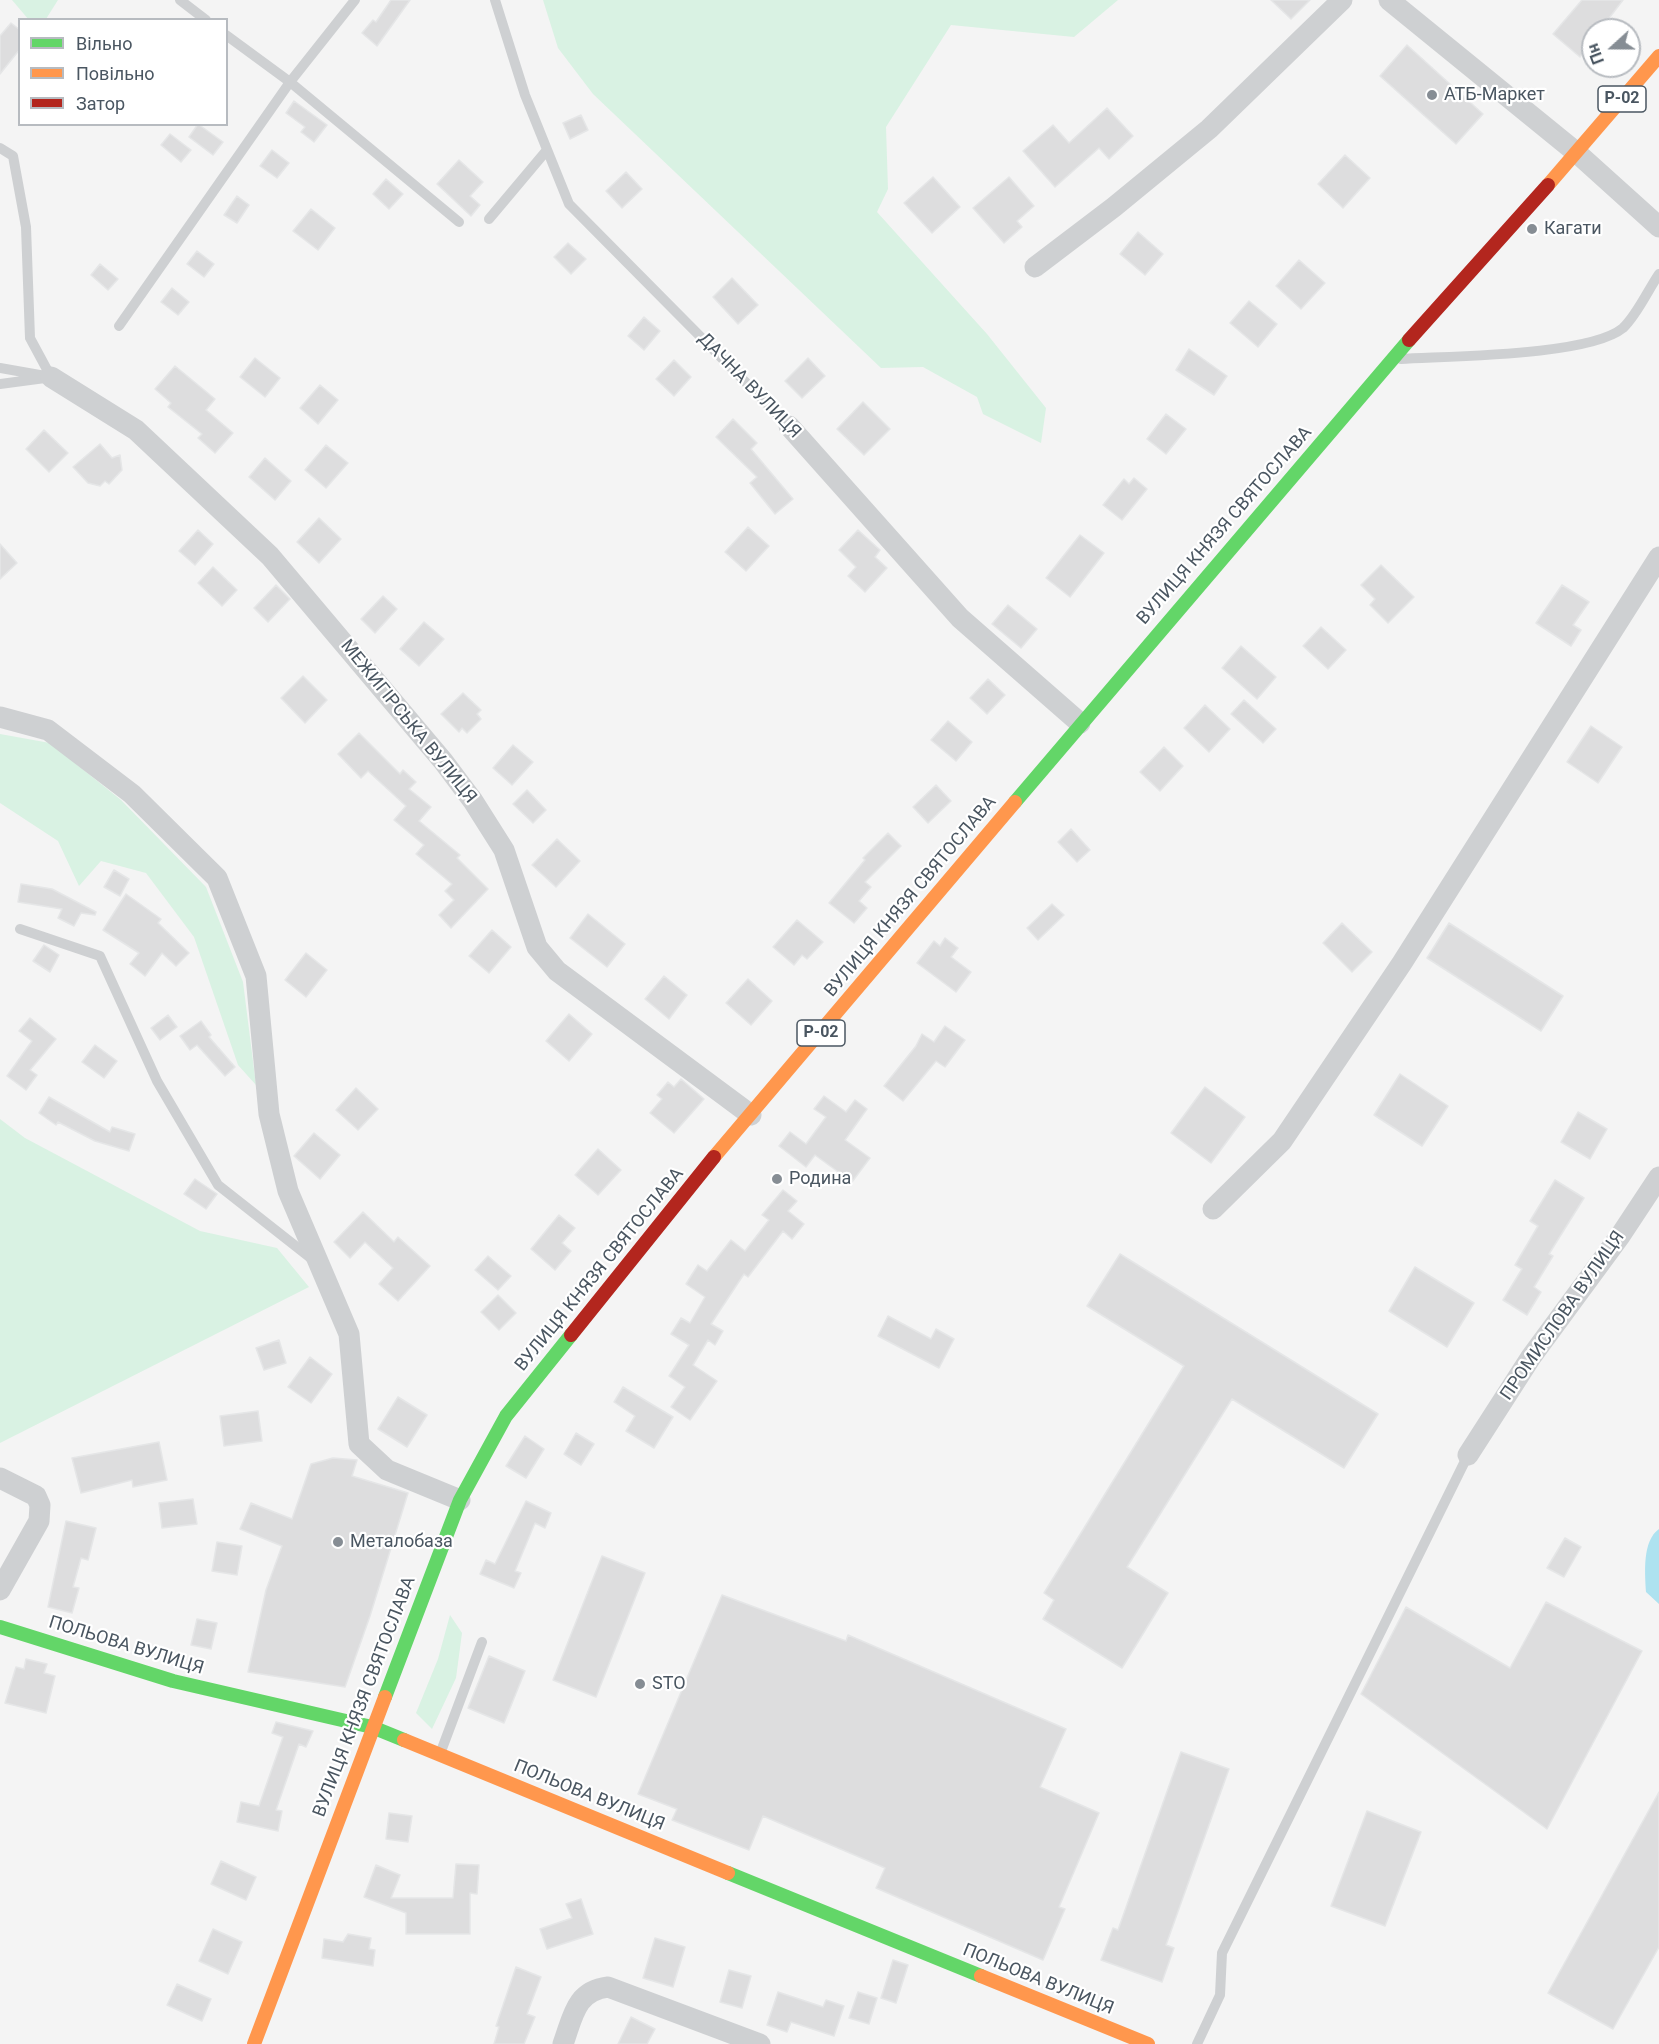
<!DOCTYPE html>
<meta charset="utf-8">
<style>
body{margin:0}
#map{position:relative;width:1659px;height:2044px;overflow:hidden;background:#f4f4f4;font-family:Roboto,sans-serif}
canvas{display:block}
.legend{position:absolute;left:18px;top:18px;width:210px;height:108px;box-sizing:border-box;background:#fff;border:2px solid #b7bbc0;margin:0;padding:8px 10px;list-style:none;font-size:18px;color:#4a5661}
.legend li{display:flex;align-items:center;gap:12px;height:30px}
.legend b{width:30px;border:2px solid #b7bbc0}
.north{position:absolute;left:1581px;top:18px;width:60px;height:60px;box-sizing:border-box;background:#fff;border:2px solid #b7bbc0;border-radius:50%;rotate:249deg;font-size:16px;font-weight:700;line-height:24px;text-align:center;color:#4a5661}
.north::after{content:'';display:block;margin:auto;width:21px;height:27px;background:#868d94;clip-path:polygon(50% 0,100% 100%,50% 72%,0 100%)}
</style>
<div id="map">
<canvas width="1659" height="2044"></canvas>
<ul class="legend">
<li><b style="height:8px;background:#63d668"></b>Вільно</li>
<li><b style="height:8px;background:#ff974d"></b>Повільно</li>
<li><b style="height:8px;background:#b3261e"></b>Затор</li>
</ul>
<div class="north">Пн</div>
</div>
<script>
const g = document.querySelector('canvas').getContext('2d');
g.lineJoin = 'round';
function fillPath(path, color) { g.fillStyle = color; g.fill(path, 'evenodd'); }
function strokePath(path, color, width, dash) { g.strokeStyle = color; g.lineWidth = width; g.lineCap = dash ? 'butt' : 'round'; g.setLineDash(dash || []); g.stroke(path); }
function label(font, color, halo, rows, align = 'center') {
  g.font = font + ' Roboto,sans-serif'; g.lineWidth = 4.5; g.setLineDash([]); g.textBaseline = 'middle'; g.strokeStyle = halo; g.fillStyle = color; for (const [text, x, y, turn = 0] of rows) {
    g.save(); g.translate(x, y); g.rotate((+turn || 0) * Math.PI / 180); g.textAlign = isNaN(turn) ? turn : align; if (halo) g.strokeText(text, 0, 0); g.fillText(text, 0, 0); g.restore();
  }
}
const green = new Path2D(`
 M12,0H58L46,19L29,20Z
 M543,0H1118L1074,37L951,25L886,127L888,189L877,212L987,334L1046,408L1041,443L983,414L977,397L923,367L881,368L593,94L558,48Z
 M0,734L50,743L121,800L206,887L243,982L256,1085L238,1065L194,937L146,873L101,861L79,886L58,841L0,803Z
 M0,1119L25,1138L200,1231L277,1248L309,1287L0,1443Z
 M450,1615L462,1633L456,1678L432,1729L416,1713L438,1659Z`);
const water = new Path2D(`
 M1659,1529V1604L1646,1592C1645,1573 1642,1541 1659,1529Z`);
const building = new Path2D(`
 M391,0H410L377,46L362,33L373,20L376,22Z
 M1271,0H1310L1291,19Z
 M1582,0H1623L1600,30H1593V42L1580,57L1553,34Z
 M11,23L20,30V49L0,74V36Z
 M1407,45L1483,114L1456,144L1380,76Z
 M294,101L327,125L314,142L301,132L305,127L286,113Z
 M1107,108L1133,136L1109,159L1099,148L1055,187L1023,151L1053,125L1069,143Z
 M581,115L588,130L570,139L563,123Z
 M198,124L223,142L213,155L189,137Z
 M170,134L191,150L181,162L161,145Z
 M272,150L289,163L277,178L260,166Z
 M1345,155L1370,178L1343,208L1318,184Z
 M459,160L483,182L470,196L480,205L471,216L437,184Z
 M626,172L642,189L622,208L606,191Z
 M933,177L960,207L932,233L904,203Z
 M1009,177L1034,206L1017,221L1022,227L1004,243L973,208Z
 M386,179L403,194L389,209L373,194Z
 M237,196L249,205L237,223L224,215Z
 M311,209L335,228L318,250L293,231Z
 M1138,232L1163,254L1145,275L1120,254Z
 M568,243L586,259L571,274L554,257Z
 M197,251L214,264L204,277L187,264Z
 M1299,260L1325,283L1301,309L1276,286Z
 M100,264L118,279L108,290L91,275Z
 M732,278L758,305L738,324L713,297Z
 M172,288L189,302L178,315L161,302Z
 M1249,301L1277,324L1258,347L1230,323Z
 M644,317L660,331L644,350L628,336Z
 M1189,349L1227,376L1214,395L1176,370Z
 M255,358L280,378L265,397L240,377Z
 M808,358L825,376L802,398L785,381Z
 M674,360L691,377L674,396L656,379Z
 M175,366L215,399L206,410L233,433L215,453L198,438L202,434L168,407L171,403L155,389Z
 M320,385L338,400L318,424L300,408Z
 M863,402L890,429L864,455L837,429Z
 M1166,414L1186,429L1166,454L1147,439Z
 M733,419L757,443L751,449L793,499L775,514L750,483L757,477L716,437Z
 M44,430L68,453L49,472L26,449Z
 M100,444L112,458L120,455L122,470L109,484L105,481L100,486L88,483L73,467Z
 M326,445L348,463L326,488L305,470Z
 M265,458L291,481L275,500L249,477Z
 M1134,478L1147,489L1122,520L1103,505L1124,479L1129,484Z
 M319,518L341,539L319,563L297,542Z
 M748,527L769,546L746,571L725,552Z
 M198,530L213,544L195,565L179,551Z
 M858,530L880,550L875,557L887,568L865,592L848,576L856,567L839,550Z
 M1080,535L1104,553L1070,597L1046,578Z
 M0,544L17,563L0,579Z
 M1381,565L1414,597L1388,623L1370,605L1375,599L1361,585Z
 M213,567L237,590L222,606L198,583Z
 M276,585L290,599L268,622L254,608Z
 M1562,585L1589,602L1573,625L1581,630L1571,646L1536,623Z
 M383,596L397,609L375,633L361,619Z
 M1008,605L1037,629L1021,648L992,624Z
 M424,622L444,639L419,666L400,649Z
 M1321,627L1346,650L1328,669L1303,646Z
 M1241,646L1276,677L1257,699L1222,668Z
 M303,676L327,700L305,723L281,698Z
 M988,679L1005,695L987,714L970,698Z
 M463,693L481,710L477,714L481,719L467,733L462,728L459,732L441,714Z
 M1244,700L1276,729L1263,743L1231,714Z
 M1205,705L1230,729L1209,752L1184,728Z
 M948,721L972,742L956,761L931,740Z
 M1591,726L1622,747L1598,783L1567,762Z
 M359,733L400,774L403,770L416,782L409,789L431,807L419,821L460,855L457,858L488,889L451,928L439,915L454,900L445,891L452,884L416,854L424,845L394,820L406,806L368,771L361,778L338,754Z
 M513,745L533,762L512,785L493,768Z
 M1164,747L1183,766L1160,791L1140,772Z
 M936,785L951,801L928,823L913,807Z
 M527,790L546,810L533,823L513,804Z
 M1071,829L1090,850L1077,862L1058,842Z
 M888,833L901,846L865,882L871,887L859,901L867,908L854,923L829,903L865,860L863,858Z
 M557,839L580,861L556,887L532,865Z
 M114,870L129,879L120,896L104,887Z
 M21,884L52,889L96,912L95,915L81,913L74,926L58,918L62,909L18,902Z
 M126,894L161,919L158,923L189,953L176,966L162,953L145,976L130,964L139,953L103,930Z
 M1052,904L1064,915L1038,940L1027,928Z
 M588,914L625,944L607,967L570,938Z
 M797,920L823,942L807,959L802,955L794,965L773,947Z
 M1342,923L1372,952L1352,972L1323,943Z
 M1449,923L1563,996L1541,1031L1427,958Z
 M492,930L511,947L489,973L469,956Z
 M945,938L958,948L951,957L971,972L956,992L917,963L934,941L940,946Z
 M44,945L59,955L50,972L33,961Z
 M306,953L327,970L306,997L285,980Z
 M664,976L687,995L669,1019L645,999Z
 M748,979L772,1001L751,1025L726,1003Z
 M569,1014L592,1034L569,1061L546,1041Z
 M168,1015L177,1027L160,1040L151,1028Z
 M30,1018L56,1039L30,1070L37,1075L26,1090L7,1076L32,1041L19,1031Z
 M201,1021L211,1035L209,1037L235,1067L225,1076L197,1045L190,1050L180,1036Z
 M945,1026L965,1040L945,1067L936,1061L903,1101L884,1086L916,1046L922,1034L934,1042Z
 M95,1045L117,1061L104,1078L82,1062Z
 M1400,1074L1448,1106L1422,1146L1374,1115Z
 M681,1079L704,1099L674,1133L650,1113L662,1099L657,1095L668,1082L674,1087Z
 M1205,1087L1245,1117L1211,1163L1171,1133Z
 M356,1088L378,1109L358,1130L336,1110Z
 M824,1096L846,1112L855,1100L867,1109L845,1140L870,1158L852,1182L815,1155L806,1167L779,1146L790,1132L806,1144L826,1117L814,1109Z
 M49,1097L110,1132L112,1127L135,1134L129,1151L95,1141L58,1122L56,1125L39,1113Z
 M1578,1112L1607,1129L1590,1159L1561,1142Z
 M314,1133L340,1155L320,1179L294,1156Z
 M598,1149L621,1170L598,1195L575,1175Z
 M195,1179L217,1194L206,1209L184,1194Z
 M1555,1180L1584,1198L1549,1254L1553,1256L1534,1287L1541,1292L1527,1315L1503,1300L1522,1269L1515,1265L1538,1226L1530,1221Z
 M783,1190L797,1201L788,1211L804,1224L792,1239L783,1231L748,1277L744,1274L711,1324L723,1331L715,1345L708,1340L693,1365L717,1381L690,1420L671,1407L685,1387L669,1376L689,1345L671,1334L681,1318L690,1323L705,1297L686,1284L698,1265L707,1271L731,1240L745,1251L769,1220L762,1215Z
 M363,1212L394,1242L398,1237L430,1266L398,1301L379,1284L393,1268L365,1242L350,1258L334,1242Z
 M559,1215L575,1228L562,1243L571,1251L555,1270L531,1249Z
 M1120,1254L1378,1414L1344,1468L1232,1399L1127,1567L1168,1593L1122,1668L1043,1619L1054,1600L1044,1593L1184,1366L1087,1306Z
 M488,1256L511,1276L498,1290L475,1270Z
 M1415,1267L1474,1303L1447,1347L1389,1311Z
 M498,1295L516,1313L499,1330L481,1312Z
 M888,1316L931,1339L936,1329L954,1339L939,1368L878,1336Z
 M279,1340L286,1363L264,1370L256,1348Z
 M310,1357L332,1374L311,1403L288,1387Z
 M623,1387L673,1417L654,1448L626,1431L635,1416L614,1402Z
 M398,1397L427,1415L407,1447L378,1429Z
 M258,1411L262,1441L224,1446L220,1416Z
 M576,1433L594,1444L581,1465L564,1454Z
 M525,1436L544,1449L526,1478L506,1466Z
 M159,1442L167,1480L133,1487L132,1480L81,1493L72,1458Z
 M333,1458L357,1460L352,1476L408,1493L370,1616L345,1687L248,1672L266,1590L282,1546L240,1529L251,1503L292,1519L311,1464Z
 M193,1499L197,1524L162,1528L159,1503Z
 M526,1501L551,1513L545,1528L535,1523L515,1571L521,1573L514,1588L480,1574L486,1560L495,1564Z
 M66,1521L96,1528L88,1560L81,1558L73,1587L79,1588L72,1613L48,1607Z
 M1565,1538L1581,1547L1564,1577L1547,1568Z
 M217,1542L242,1546L237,1575L212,1571Z
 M602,1556L645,1573L596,1697L553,1680Z
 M722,1595L846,1641L848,1635L1066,1729L1040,1787L1099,1813L1059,1907L1065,1909L1043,1960L876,1888L885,1868L763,1816L749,1850L672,1820L677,1809L638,1794Z
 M1546,1602L1642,1651L1547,1829L1361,1694L1406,1607L1510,1668Z
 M197,1619L217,1623L211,1649L191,1645Z
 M489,1656L525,1671L504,1723L468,1708Z
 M26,1659L47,1664L44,1673L55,1676L46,1713L5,1703L16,1667L24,1669Z
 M276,1722L313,1731L306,1747L299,1744L276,1810L282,1811L278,1831L237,1822L241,1802L259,1806L283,1737L272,1733Z
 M1181,1752L1229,1769L1166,1945L1174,1948L1162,1982L1101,1960L1113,1928L1118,1930Z
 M1659,1792V1947L1613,2029L1548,1993Z
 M1367,1811L1421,1832L1385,1926L1331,1906Z
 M389,1813L412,1816L408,1842L386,1839Z
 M221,1861L256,1877L246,1900L211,1884Z
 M456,1864L479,1865L477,1894L470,1893V1934H406V1913L364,1897L376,1865L400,1875L391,1898H453Z
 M581,1899L593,1934L547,1949L540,1929L572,1918L566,1904Z
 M213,1929L242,1942L228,1974L199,1961Z
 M348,1934L371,1938L369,1949L375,1950L373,1966L322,1958L324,1939L343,1942Z
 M655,1938L685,1947L673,1987L643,1978Z
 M893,1960L908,1965L896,2003L881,1998Z
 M516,1967L541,1977L527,2014L535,2017L524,2044H494L499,2027L496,2026Z
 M729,1970L751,1976L742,2008L720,2002Z
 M177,1984L211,1999L202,2021L167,2005Z
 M778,1992L823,2007L826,2000L844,2006L834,2036L791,2022L787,2032L767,2025Z
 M858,1992L877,1998L869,2024L849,2018Z
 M631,2017L655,2029L647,2044H618Z`);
const lane = new Path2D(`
 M180,0L206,20
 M495,0L525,95L569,204L789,426
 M226,35L290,82L459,222
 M0,148L13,156L26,227L30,338L51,377
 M489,219L547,150
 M119,326L290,82L355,0
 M1401,359C1449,356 1589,356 1623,328C1637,315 1648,290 1659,274
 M0,368L51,377
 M0,384L45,378
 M20,929L100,956L157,1081L218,1185L312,1259
 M440,1754L482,1642
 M1197,2044L1220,1995L1222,1953L1468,1455`);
const street = new Path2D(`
 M1389,0L1577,153L1659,227
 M1035,267L1114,207L1209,129L1342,0
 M51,377L136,430L270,556L443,761L473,801L504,850L537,947L557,971L751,1115
 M789,426L960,618L1080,723
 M0,717L48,730L132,794L217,878L256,976L269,1114L288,1191L349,1334L359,1444L387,1470L460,1500
 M1213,1209L1282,1141L1402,963L1659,557
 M1468,1455L1531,1357L1620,1236L1659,1177
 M0,1478L36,1496L40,1505L39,1521L0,1590
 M563,2044C573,2017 575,1991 608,1987L760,2044`);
const fast = new Path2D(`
 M1015,802L1409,340
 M0,1627L173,1681L372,1727L404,1740
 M385,1697L460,1500L506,1416L571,1335
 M728,1873L981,1976`);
const slow = new Path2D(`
 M1548,185L1659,56
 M714,1157L1015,802
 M404,1740L728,1873
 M981,1976L1148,2044
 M254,2044L385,1697`);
const jam = new Path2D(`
 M1409,340L1548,185
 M571,1335L714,1157`);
const markers = [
 [1432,95,6,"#868d94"],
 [1532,229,6,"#868d94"],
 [777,1179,6,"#868d94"],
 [338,1542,6,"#868d94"],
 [640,1684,6,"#868d94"]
];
const shields = [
 [1622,99,48],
 [821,1033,48]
];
const shieldNames = [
 ["Р-02",1622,99],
 ["Р-02",821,1033]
];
const poiNames = [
 ["АТБ-Маркет",1444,95],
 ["Кагати",1544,229],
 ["Родина",789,1179],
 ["Металобаза",350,1542],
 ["STO",652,1684]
];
const streetNames = [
 ["ДАЧНА ВУЛИЦЯ",749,386,46],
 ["ВУЛИЦЯ КНЯЗЯ СВЯТОСЛАВА",1225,526,-49],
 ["МЕЖИГІРСЬКА ВУЛИЦЯ",408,722,51],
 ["ВУЛИЦЯ КНЯЗЯ СВЯТОСЛАВА",911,897,-50],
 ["ВУЛИЦЯ КНЯЗЯ СВЯТОСЛАВА",600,1270,-51],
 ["ПРОМИСЛОВА ВУЛИЦЯ",1563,1316,-55],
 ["ПОЛЬОВА ВУЛИЦЯ",126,1646,17],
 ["ВУЛИЦЯ КНЯЗЯ СВЯТОСЛАВА",365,1697,-69],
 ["ПОЛЬОВА ВУЛИЦЯ",589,1796,22],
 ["ПОЛЬОВА ВУЛИЦЯ",1038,1980,22]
];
fillPath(green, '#d9f2e3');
fillPath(water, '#aee2f0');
fillPath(building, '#ddddde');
strokePath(building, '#e5e6e7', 1.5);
strokePath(lane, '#ced0d2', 10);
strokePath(street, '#ced0d2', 21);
strokePath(fast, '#63d668', 14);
strokePath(slow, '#ff974d', 14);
strokePath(jam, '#b3261e', 14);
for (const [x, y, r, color] of markers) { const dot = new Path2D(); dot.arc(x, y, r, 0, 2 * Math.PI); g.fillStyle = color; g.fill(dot); strokePath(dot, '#fff', 2); }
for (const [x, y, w] of shields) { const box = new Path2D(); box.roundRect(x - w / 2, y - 13, w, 26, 4.5); g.fillStyle = '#fff'; g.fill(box); strokePath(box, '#4a5661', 1.5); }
label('bold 16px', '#4a5661', null, shieldNames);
label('18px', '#4a5661', '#fff', poiNames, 'left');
label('18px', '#4a5661', '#fff', streetNames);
</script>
